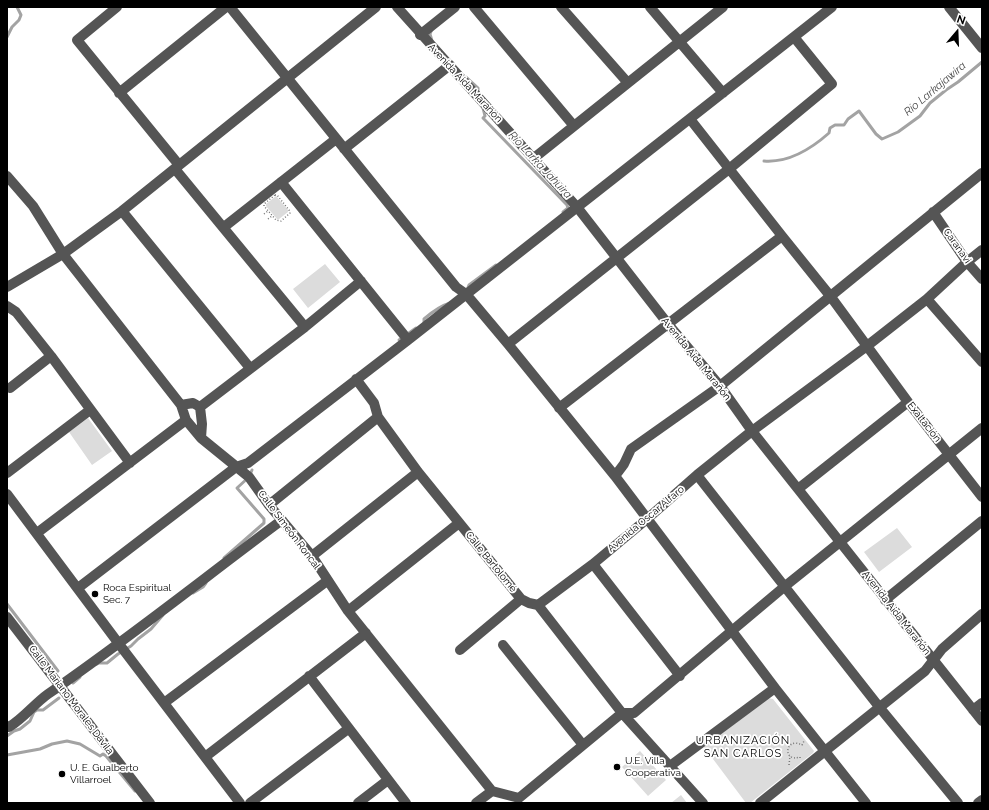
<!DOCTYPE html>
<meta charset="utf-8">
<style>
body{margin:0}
#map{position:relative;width:989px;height:810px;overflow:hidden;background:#fff;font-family:Raleway,sans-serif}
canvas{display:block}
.frame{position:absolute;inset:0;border:8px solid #000;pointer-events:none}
.north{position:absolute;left:937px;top:12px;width:40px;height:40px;-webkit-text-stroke:3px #fff;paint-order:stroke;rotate:19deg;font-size:11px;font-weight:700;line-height:16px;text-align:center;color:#000}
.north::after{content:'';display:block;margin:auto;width:14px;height:18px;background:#000;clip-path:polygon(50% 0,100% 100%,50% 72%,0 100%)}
</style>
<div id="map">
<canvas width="989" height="810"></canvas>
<div class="frame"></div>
<div class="north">N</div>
</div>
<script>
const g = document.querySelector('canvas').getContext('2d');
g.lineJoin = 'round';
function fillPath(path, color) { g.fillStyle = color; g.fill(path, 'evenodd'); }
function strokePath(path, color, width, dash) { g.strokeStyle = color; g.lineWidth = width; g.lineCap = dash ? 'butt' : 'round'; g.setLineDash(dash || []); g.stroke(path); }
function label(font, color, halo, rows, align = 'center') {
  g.font = font + ' Raleway,sans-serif'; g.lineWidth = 3.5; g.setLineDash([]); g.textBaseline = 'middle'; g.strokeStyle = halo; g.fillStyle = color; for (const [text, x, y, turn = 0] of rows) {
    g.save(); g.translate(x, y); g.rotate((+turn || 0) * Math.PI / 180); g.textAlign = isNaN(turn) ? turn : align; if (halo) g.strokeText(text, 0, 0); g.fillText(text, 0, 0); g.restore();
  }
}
const green = new Path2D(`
 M276,196L277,197L288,210V212L279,219H277L266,206V204Z
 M325,264L340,282L308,308L293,289Z
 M88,418L112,451L92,465L69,432Z
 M897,528L912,547L879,572L864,552Z
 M768,698L773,699L814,751L813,753L750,803H746L704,747Z
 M640,751L666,780L648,796L622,767Z
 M681,795L687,803H671Z`);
const stream = new Path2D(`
 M7,37L12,27L19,20L21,15L17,7
 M432,41L430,34L432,29
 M466,77L478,88V92
 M483,108L485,116L483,118L567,205L568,208L563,212
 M764,161C789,163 811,149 829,133L830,128L835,125H844L848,119L859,111L876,134L882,139L898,132L920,116L930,103L946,90L958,82L982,62
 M467,290L469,285L496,265
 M424,322V319C432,312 440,306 450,303
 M399,340L416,328
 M224,558L264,523V519L237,488L249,477L252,470
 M193,593L203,587L206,583
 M7,604L58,671
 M97,664L99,663H107L118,654L131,646L138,639L151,629L163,615
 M73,683L80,677
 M7,736L14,731L20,729L30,721L34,712L37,710H43L59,698
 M7,755L40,749L52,744L67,741L80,744L100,756L103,754L106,756L135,791`);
const path = new Path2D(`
 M275,195H277L289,210L290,213L281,221L276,220L264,206V204Z
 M264,214L268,211
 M268,219L272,216
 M800,758V757C782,763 785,736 802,745L804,741
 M789,765L790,756`);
const minor = new Path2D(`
 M117,7L77,40L179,165
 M230,7L456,287L466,294L508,344L615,476L775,688L866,803
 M397,7L577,207L668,324L720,386L752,431L982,721
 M474,7L574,126
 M561,7L628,83
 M650,7L723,93
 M949,7L982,48
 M420,35L455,7
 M119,93L226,7
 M690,119L782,236L831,297L908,402L982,497
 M344,149L450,65
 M534,158L723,7
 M175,169L305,327
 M7,176L33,206L63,254L181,405L186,420L201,438L249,477L269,505L312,556L348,611L492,791L519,798L622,713H634L784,587L982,428
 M281,182L408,340
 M122,211L250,368
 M933,212L967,262L982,279
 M224,227L336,139
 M7,287L63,254L122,211L376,7
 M927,299L982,362
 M7,306L16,312L51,356L130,463
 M508,344L729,169L832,84L794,37
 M356,379L374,403L378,417L418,472L521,599L529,603L538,605L622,713L703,803
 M10,388L51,356
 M181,405L193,403L200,407L202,424L201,438
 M200,407L305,327L361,281
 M559,408L782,236
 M7,473L90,410
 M697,475L880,708L958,803
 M615,476L624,464L631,449L720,386L982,173
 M798,489L908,402
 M7,494L119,644L240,803
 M269,505L378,417
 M37,533L186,420
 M312,556L418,472
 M593,564L680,676
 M78,588L236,467L248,463L408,340L832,7
 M885,600L982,521
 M538,605L593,564L647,519L697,475L752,431L867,346L927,299L967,262L982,250
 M348,611L459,523
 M7,617L150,803
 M503,645L583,745
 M460,650L521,599
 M309,676L406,803
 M164,703L327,581
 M973,710L982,703
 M7,726L9,727C24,718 34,704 48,694C128,639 204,578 282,520
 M205,757L366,633
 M670,766L775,688
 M250,803L348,729
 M358,803L388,780
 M476,803L492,791
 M760,803L925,671L942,649L982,614
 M978,803L982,800`);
const markers = [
 [95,594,4,"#000"],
 [617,767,4,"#000"],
 [62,774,4,"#000"]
];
const streetNames = [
 ["Avenida Aida Marañón",465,83,47],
 ["Caranavi",957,246,55],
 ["Avenida Aida Marañón",696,359,51],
 ["Exaltación",924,422,52],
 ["Avenida Oscar Alfaro",646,519,-40],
 ["Calle Simeón Roncal",289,530,53],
 ["Calle Bartolomé",491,562,51],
 ["Avenida Aida Marañón",896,613,52],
 ["Calle Mariano Morales Dávila",71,700,53]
];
const poiNames = [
 ["Roca Espiritual",103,588],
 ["Sec. 7",103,600],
 ["U.E. Villa",625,761],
 ["Cooperativa",625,773],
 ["U. E. Gualberto",70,768],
 ["Villarroel",70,780]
];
const waterNames = [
 ["Río Larkajawira",935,89,-40],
 ["Río Lark’a Jahuira",540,165,47]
];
const neighbourhoodNames = [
 ["URBANIZACIÓN",743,741],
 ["SAN CARLOS",743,754]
];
fillPath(green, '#dcdcdc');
strokePath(stream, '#a3a3a3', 3);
strokePath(path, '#777', 1.5, [1, 2]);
strokePath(minor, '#555', 10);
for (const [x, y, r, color] of markers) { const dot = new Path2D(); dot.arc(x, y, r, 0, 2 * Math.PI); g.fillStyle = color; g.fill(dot); strokePath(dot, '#fff', 1.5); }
label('10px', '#000', '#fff', streetNames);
label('10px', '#000', '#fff', poiNames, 'left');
label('italic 11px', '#444', '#fff', waterNames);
g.letterSpacing = '1px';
label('11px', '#000', '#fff', neighbourhoodNames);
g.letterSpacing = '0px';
</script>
